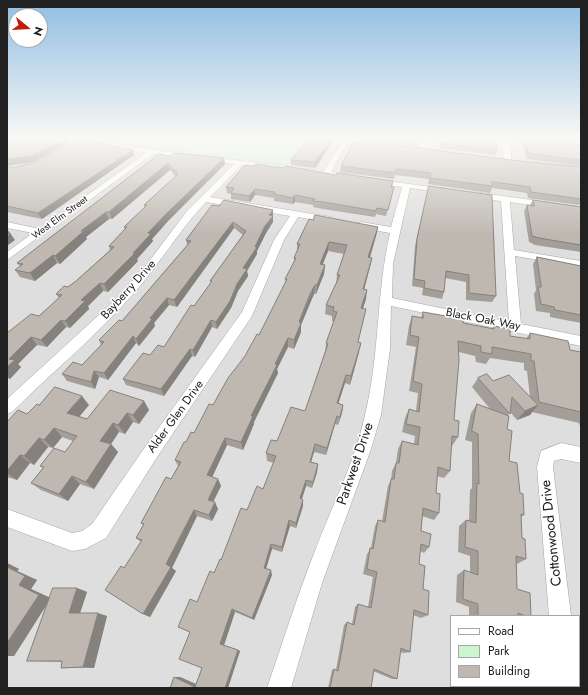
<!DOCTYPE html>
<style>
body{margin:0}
#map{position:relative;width:588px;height:695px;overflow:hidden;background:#f1efe9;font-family:Jost,sans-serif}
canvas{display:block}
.frame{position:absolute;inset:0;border:8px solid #212121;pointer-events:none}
.legend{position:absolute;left:450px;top:615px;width:130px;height:72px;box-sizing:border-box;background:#fff;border:1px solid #a6a6a6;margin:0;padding:5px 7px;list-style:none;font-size:12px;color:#212121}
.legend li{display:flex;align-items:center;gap:8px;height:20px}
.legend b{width:20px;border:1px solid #a6a6a6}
.north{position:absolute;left:8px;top:8px;width:40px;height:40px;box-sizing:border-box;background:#fff;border:1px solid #a6a6a6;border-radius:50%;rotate:108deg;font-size:11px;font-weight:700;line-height:16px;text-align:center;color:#212121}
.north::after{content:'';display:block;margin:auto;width:14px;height:18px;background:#c41a0e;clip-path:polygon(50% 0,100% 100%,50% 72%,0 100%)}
</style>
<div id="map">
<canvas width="588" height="695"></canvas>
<div class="frame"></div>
<ul class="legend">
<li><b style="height:5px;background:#fff"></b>Road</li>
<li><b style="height:11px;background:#caf6d0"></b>Park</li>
<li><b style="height:11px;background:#beb8b1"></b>Building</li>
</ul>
<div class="north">N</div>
</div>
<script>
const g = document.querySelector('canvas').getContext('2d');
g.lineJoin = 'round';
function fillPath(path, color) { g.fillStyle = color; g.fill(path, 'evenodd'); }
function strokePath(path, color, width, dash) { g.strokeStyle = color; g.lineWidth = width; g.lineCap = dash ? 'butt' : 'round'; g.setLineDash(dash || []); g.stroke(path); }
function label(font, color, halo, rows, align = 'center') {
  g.font = font + ' Jost,sans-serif'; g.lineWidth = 3; g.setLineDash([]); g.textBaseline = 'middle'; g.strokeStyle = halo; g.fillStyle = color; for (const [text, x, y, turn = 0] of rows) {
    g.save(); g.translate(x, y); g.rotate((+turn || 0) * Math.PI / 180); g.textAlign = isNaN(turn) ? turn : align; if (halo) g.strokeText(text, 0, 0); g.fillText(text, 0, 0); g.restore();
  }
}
const residential = new Path2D(`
 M7,138H103L154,146L173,145L182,149L221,154L299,148L306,138H581V688H7ZM451,616H579V686H451Z`);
const park = new Path2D(`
 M103,138H306L286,164L204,153L182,149L176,146H154Z`);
const minor = new Path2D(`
 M62,138H75L152,150L276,165V169H273L242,165L210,197L331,217L336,220L331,223L298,217L284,240L252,316L157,457L106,538L85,549L72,551L7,527V509L72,533L82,531L92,524L145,447L242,312L274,240L290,216L206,202C179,230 160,264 134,293C97,336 52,372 12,412L7,414V399L111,304L141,272L187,211L234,164L153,154L7,260V252L33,233L7,228V222L40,229L146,153Z
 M344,138H350L349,140L375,143L378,145L375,147L347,143L331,172L356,175V179L306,173L305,171L309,169L324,171Z
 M422,138H428L427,150L423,152L419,150Z
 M499,138H505L511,151V163L504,161L503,151Z
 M571,138H578L581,140V146Z
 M373,179L446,189L450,191L446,193L410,188L393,264L392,298L509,322L501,201L475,198L471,195L475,192L581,207V213L510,202L514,250L581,261V267L515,256L521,324L581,336V346L391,306L390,349L381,415L371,449L322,583L291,688H267C283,642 297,596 315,551C332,506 355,462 365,415C380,354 376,293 390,233L361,228L356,225L361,222L391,227L402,187L373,183Z
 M561,443L581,447V463L561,459L554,461L553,467L571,616H549L537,467L541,451Z
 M579,685L580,688H556V686Z`);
const wall = new Path2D(`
 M335,138L315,168L291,165V160L310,140Z
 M362,138H417L416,145L362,139Z
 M440,138H494L497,150L495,155L440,148Z
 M519,138H570L581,148V166L526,159L524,148Z
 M107,144L134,155L42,219L7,212V167H15L37,162Z
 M169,156L224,158L225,164L168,221L152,239L153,241L137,259L138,261L108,292L103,291L88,306L89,309L70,328L66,327L47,347L37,345L18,364L21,367L10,379L8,378L7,379V333L39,316L59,298L56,294L68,287L76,281L110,250L109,246L125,230L124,227L145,207L144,205L176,177L170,170L112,219H109L86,237L87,239L60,264L57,263L35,281L20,277L15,270L20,266L17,263Z
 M511,160L581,167V202L579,205L528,198L527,193L492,188L490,193L428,184L429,179L395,175L394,179L340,172L341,166Z
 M336,175L393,181L392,187V193L386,216L376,214L375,217L323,209L313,207V205L295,202L293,204L274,201V198L255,195L250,202L231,199V194L227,193L226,187Z
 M429,186L496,296L492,302L466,300V282L445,278L444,292L442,299L422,295L423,288L412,286L415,246Z
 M533,200L581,207V252L535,245L529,242L524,211L527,205H530Z
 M219,206L273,210V222L266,233L257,251V254L247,271L248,276L238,291L231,308L217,329L212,327L195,357L192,356L164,396L126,385L123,379L150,355L164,347L211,283L210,281L243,235L234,228L177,307L169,305L154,323L155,326L139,346L136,343L108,380L99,377L95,389L67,381L62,374L82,365L101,345L99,340L122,321L187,245L186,240Z
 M378,227L376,236L370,258H372L364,289L366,299L363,308L364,318L358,342L359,352L350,385L345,383L338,403L343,405L342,413L338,425L335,424L326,455L314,452L311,462L318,464L317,472L312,488L306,486L302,499L303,500V506L296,528L290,526L282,552L272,549L266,569L272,575L254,620L235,612L224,645L240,651L228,688H170L174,677H180L196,684L202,668L190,632L197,602L221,560L247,510L263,489L274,463L267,461L266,453L305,411L325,352L326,343L334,321H332V316L325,314L326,305L336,284L337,275L344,254L328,251L323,264L325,265L324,274L316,294H314L310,303L301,325V332L294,349L288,347L277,369L278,373L254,422V424L243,450L227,445L212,477L218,479L221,486L213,502L218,509L212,521L197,516L172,568L176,571L150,617L143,614L124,568L141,542L136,538L143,525L141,523L171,479L178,466L175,460L186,442L194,433L213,405L259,335L286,283L285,279L294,263V258L297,251V244Z
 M537,257L581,266V323L550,317V313L536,311L534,294L536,290L533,264Z
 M423,312L463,323L493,329L494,326L510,336L526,339L530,333L570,350L581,352V426H580L579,423L532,412L530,415L517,420L510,412L508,415L507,429L509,461L520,493L524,515L521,517L522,538L526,559L517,564V589L526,616H469V607L456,602L457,575L464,570L470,572V556L458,552L459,526L466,520H469L470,490L472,488V442L465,440L471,413L477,404L490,409L472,387L478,378L493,381L530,397L527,371L524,370V363L490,358L486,364L476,362L475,356L459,352L454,420L458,437L452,446H451L450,471L444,478L437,476L436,493L439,513L434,520L422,516L421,531L429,547L424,553L420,551L419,564L428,615L421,618L413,615L410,652L404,653L400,652L397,679H392L373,671L371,688H328L332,670L334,669L336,670L344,625L347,622L352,624L355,607L358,604L368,607L373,577L363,574L367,554L371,548L375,526L378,520L382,521L388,486L391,480L392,471L396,463L398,449L402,441L414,444L415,436L402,432L405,418L409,409L416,411L418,393L409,391L416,347L406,345L409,326L412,316L421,318Z
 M144,401L149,410L139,424L133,422L125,434L119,432L111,444L118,452L94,489L80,484L68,501L41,490L31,483L43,468L40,466L65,452L73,441L62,437L53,448L48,447L34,465L30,463L17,480L7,477V422L27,414L39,405H89L79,416L87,419Z
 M7,563L19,569L17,571L37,580L31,589L49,598L77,588L87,592L80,613L107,616L94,668H61L62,662L27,661L47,604L14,656Z
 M472,686H509V688H472Z`);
const shadedWall = new Path2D(`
 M67,138L69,144L34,162L7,166V159Z
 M332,138H335L315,168V162Z
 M133,150L134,155L42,219L38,213Z
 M224,158L225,164L168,221L152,239L153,241L137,259L138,261L108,292L104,284L133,253L148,233L166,214Z
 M168,163L170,170L112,219L109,212Z
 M255,189V195L250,202L249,196Z
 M295,195V202L293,204V198Z
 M273,210V222L266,233L257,251V254L247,271L248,276L238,291L231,308L217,329L216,322L237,284L243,268L255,247L269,215Z
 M106,212L109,219L86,237L87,239L60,264L55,256L81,231Z
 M233,222L234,228L177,307L174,300Z
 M378,227L376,236L367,266L368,257Z
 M7,229L15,240L7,246Z
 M329,242L328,251L319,273L320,264Z
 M53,255L57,263L35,281L30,273Z
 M372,258L370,267L362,298L363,289Z
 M325,265L324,274L316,294L317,285Z
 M100,283L103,291L88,306L89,309L70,328L65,321L81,300Z
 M315,285L314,294L301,325V332L294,349V340L299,322Z
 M367,290L366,299L360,317L361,308Z
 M167,298L169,305L154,323L155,326L139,346L136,339L150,318Z
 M61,320L66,327L47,347L41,340Z
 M211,320L212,327L195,357L193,350Z
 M133,336L136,343L108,380L104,373Z
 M31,337L37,345L18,364L21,367L10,379L7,376V367L9,359Z
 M288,338V347L277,369L278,373L254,422V424L243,450L241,442L251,416Z
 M361,343L359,352L350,385L351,376Z
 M190,349L192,356L164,396L161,389Z
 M94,371L99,377L95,389L91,382Z
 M346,375L345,383L336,411L337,403Z
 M82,396L89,405L75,422L67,413Z
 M144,401L149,410L139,424L133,415Z
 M343,405L342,413L338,425Z
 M538,405L530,415L517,420L525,411Z
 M127,413L133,422L125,434L118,425Z
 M337,416L335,424L326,455L327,448Z
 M113,423L119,432L111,444L118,452L94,489L86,482L100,441Z
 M54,428L62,437L53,448L44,440Z
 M39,438L48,447L34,465L24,456Z
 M225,438L227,445L210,482L207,475Z
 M315,444L314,452L309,469L310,462Z
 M20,455L30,463L17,480L7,473V471Z
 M318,464L317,472L312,488L313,482Z
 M72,476L80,484L68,501L59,494Z
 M218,479L221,486L211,506L208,500Z
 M306,480V486L300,505V498Z
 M303,500V506L296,528V523Z
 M215,502L218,509L212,521L209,515Z
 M194,510L197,516L172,568L176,571L150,617L143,614L166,564Z
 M289,520L290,526L282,552V547Z
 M271,544L272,549L265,572L264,568Z
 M7,563L19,569L17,571L37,580L31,589L51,598L14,656H7V643L19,585L7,567Z
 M271,570L272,575L254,620L252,618Z
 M77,588L87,592L79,616L69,613Z
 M232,609L235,612L224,645L220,644Z
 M98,613L107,616L94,668L83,667Z
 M238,650L240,651L228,688H225Z
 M174,677H180L200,686L195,687Z`);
const building = new Path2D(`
 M7,138H67L31,156L7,159Z
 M312,138H332L315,162L291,160L308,139L310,140Z
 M398,138H417V140Z
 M441,138H494L496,142L497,150L441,143Z
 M524,138H570L581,148V160L528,153L526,142Z
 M79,140L106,143L105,144L133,150L38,213L7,206V182H8L7,181V167H15L37,162Z
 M359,140L511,160L581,167V199L531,192L530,187L494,182H492V186L430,178L431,173L396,169L395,173L341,166L353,143H357Z
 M176,153L224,158L166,214L148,233L151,234L133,253H135L104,284L100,283L81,300L85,301L65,321L61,320L41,340L31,337L9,359L15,360L7,367V333L31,314L39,316L62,295L56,294L64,286L68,287L76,281L114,247L109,246L127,227H124L147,205H144L178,174L168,163L109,212H106L81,231H84L55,256L53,255L30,273L15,270L23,264L17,263L159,154L169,156Z
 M256,164L284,168L286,166L336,175L337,173L393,181L391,187H394L388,210L377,208L376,211L323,202L313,201L315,199L295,195L293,198L274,194L275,192L255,189L249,196L231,193L234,188L226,187L245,165L254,166Z
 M429,186L492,195L496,296L469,293V275L446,271L444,292L424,288L425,281L414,279L417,239Z
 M224,200L273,210L269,215L273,216L265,226L255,247H257L243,268L247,269L237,284L230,301L216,322L211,320L193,350L190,349L161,389L123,379L143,353L150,355L158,345L164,347L191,305L194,306L212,281H210L246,231L233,222L174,300L167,298L150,318L152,319L136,339L133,336L104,373L94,371L91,382L62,374L73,362L82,365L104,342L99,340L119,320L122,321L191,241L186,240L212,205L219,206Z
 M533,200L581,207V245L539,238L532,236L527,205L534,206Z
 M315,215L378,227L368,257L372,258L363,289L367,290L361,308L366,309L358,342L361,343L351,376L346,375L337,403L343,405L340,417L337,416L327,448L315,444L310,462L318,464L313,482L306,480L300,498L303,500L296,523L289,520L282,547L271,544L264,568L271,570L252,618L232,609L220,644L238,650L225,688H170L174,677L195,687L202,668L179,659L190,632L178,627L190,599L197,602L210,571L214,573L220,559L221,560L241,508L247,510L257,486L263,489L276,456L266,453L271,440L277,441L291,407L305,411L328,344L326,343L337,312L333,311L334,307L326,305L340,275H337L347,245L329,242L320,264L325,265L317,285H315L310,294L299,322L301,323L294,340L288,338L275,364L277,365L251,416H253L241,442L225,438L207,475L218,479L208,500L215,502L209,515L194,510L166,564L171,567L143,614L105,590L121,566L124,568L142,540L136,538L144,524L141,523L166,477L171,479L181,462L175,460L184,442H186L191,432L194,433L209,404L213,405L228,378L245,356L257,334L259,335L287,279H285L296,258H294L300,244H297L309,219L313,220Z
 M7,233L11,234L7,236Z
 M537,257L581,266V315L555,310L554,307L541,304L538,287H541Z
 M423,312L463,319V323L494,329V326L510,329V336L530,339V333L568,341L570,350L581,352V412L539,402L534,361H531V354L492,347V354L481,352V346L458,341L459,360L454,420L459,421L458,437L452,436L450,471L438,467L436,493L440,494L439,513L423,508L421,531L431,534L429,547L421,544L419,564L425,566L423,589L429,591L428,615L414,610L410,652L401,648L397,679L374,669L371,688H330L334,669L338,671L347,622L354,625L358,604L371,608L377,572L367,569L370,548L373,549L378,520L385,522L391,479H394L396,463H399L402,441L418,445L420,427L406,424L409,409L419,412L422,384L413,381L419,337L410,335L412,316L423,318Z
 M487,374L493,381L509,375L538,405L525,411L512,397L510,414L478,378Z
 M55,387L82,396L67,413L87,419L110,390L144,401L133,415L127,413L118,425L113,423L100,441L111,444L86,482L72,476L59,494L31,483L44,467L40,466L54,448L65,452L77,436L54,428L44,440L39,438L24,456L20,455L7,471V422L18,410L27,414L37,404L39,405Z
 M477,404L509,416L507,429L512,431L509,461L517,463L520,493L523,494L524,515L521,514L522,538L525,539L526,559L516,556L517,589L530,593L531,616H526L518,613V616H478V604L463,599L464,570L478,575V551L465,547L466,520L476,523L477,483L479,484L478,434L472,431Z
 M7,567L25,576L19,585L39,595L7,643Z
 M53,588H77L69,613H98L83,667L61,668L62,661H27Z
 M482,686H509V688H481Z`);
const farStreetnames = [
 ["West Elm Street",60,218,-36]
];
const streetNames = [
 ["Bayberry Drive",129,290,-48],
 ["Black Oak Way",483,320,11],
 ["Alder Glen Drive",176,417,-54]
];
const nearStreetnames = [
 ["Parkwest Drive",356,464,-71],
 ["Cottonwood Drive",552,533,-96]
];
fillPath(residential, '#dfdede');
fillPath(park, '#caf6d0');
strokePath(minor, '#a5a5a5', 1);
fillPath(minor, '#fff');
fillPath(wall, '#a39e98');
fillPath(shadedWall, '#85817c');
fillPath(building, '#beb8b1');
strokePath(building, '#85817c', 1);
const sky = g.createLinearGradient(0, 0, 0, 235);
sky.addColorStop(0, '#90bee3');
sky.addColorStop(0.59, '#f9f8f5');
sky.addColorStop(1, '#f9f8f500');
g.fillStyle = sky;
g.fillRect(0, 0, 588, 235);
label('10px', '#212121', '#fff', farStreetnames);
label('12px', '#212121', '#fff', streetNames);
label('14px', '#212121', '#fff', nearStreetnames);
</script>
